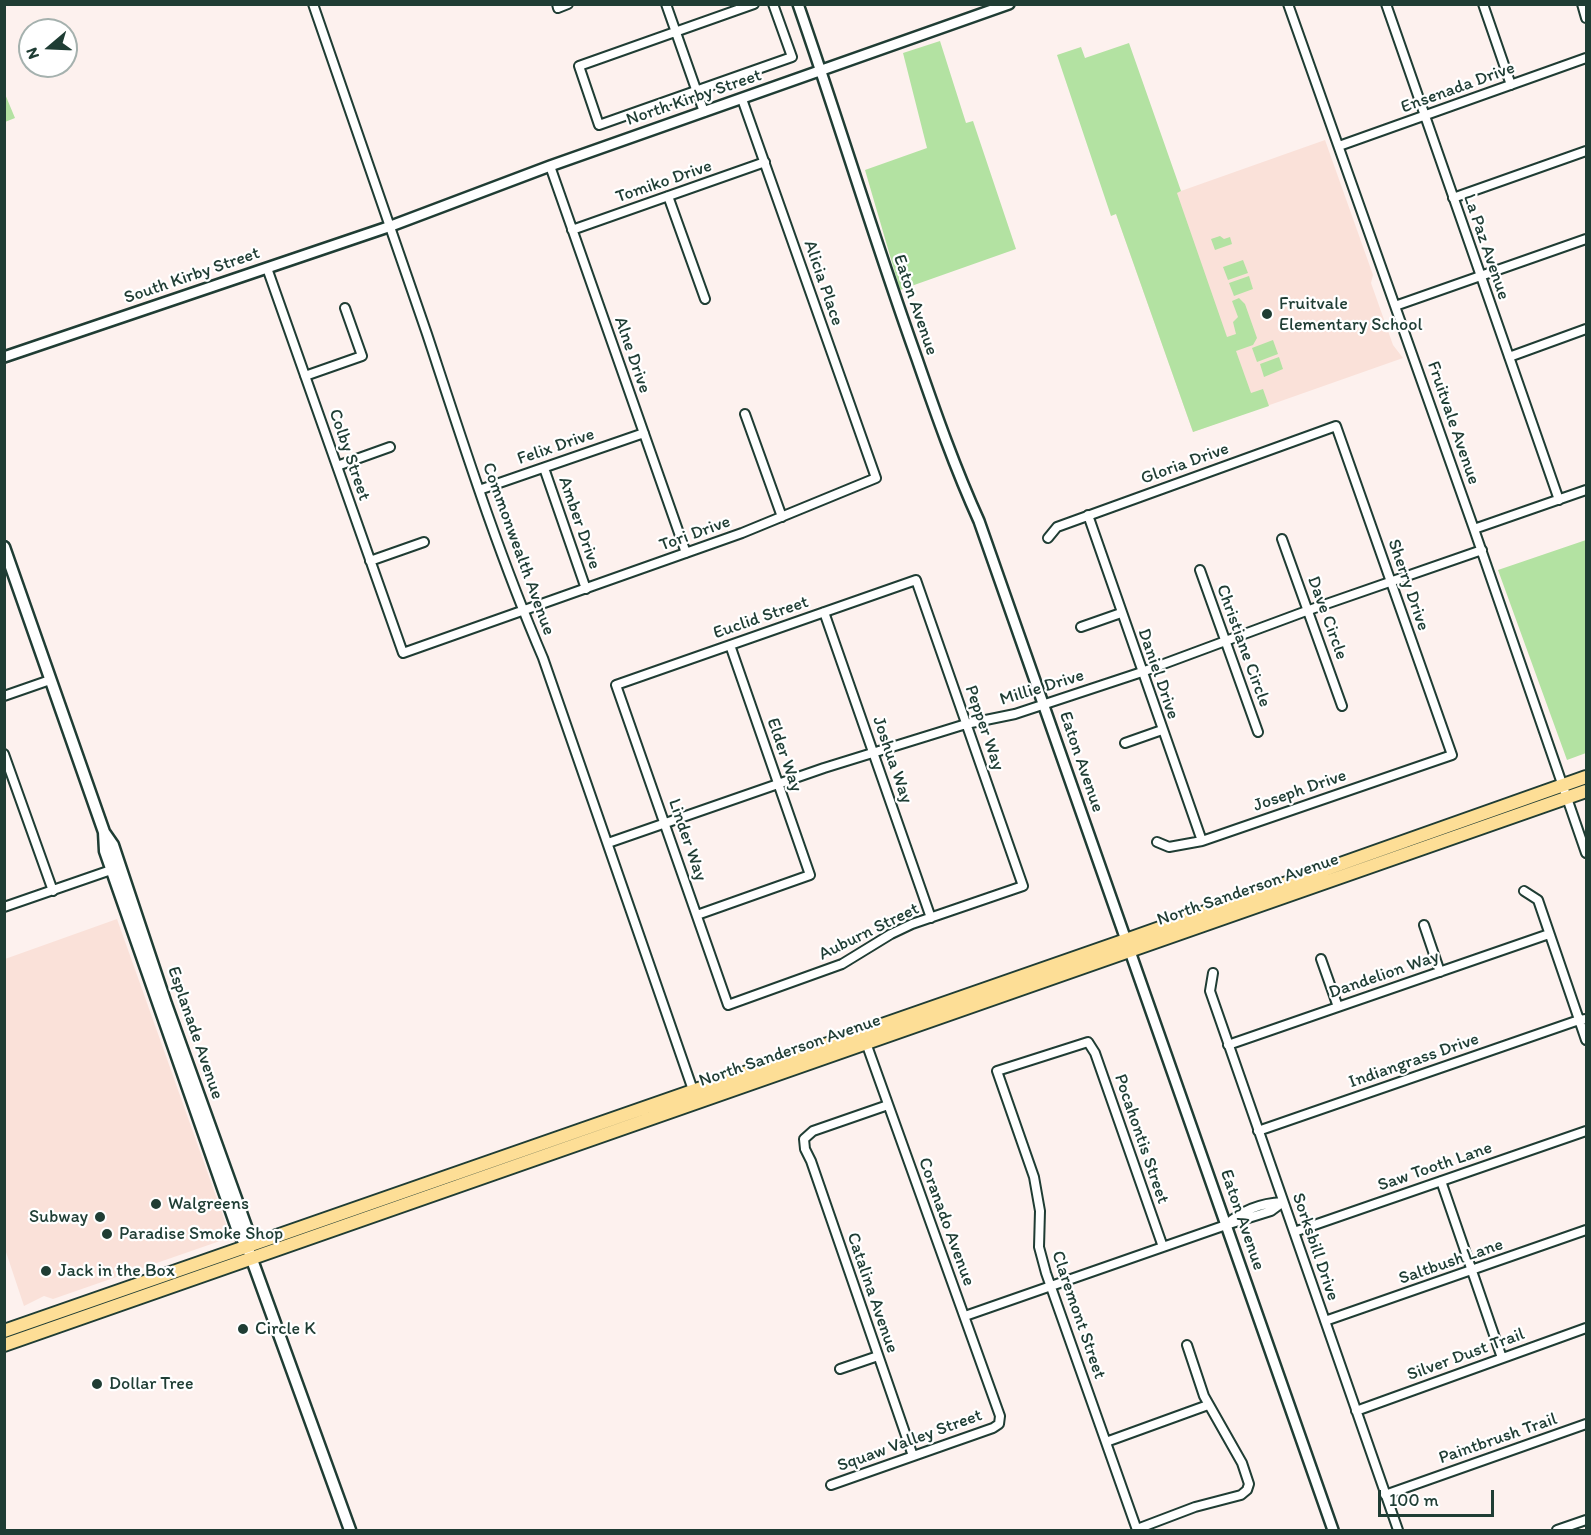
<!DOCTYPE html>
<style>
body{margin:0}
#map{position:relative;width:1591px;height:1535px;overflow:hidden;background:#fdf1ee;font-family:Itim,sans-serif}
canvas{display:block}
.frame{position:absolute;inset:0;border:6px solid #1f3d34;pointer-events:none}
.north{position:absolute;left:18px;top:18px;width:60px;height:60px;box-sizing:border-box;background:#fff;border:2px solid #a5b1ae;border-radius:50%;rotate:251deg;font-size:16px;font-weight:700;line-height:24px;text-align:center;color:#1f3d34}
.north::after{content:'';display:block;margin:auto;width:21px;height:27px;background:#1f3d34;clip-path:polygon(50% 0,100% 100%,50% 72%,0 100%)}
.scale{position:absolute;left:1378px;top:1490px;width:116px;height:27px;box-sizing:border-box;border:3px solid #1f3d34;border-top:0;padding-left:8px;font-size:18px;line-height:21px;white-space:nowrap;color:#1f3d34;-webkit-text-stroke:4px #fff;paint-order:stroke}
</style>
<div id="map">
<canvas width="1591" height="1535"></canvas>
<div class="frame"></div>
<div class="north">N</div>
<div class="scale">100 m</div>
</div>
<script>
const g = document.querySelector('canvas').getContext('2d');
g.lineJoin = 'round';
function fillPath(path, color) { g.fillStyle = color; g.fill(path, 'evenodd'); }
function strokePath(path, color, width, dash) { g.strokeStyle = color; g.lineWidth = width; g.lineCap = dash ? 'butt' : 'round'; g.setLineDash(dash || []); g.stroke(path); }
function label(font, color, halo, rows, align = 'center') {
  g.font = font + ' Itim,sans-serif'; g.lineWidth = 4.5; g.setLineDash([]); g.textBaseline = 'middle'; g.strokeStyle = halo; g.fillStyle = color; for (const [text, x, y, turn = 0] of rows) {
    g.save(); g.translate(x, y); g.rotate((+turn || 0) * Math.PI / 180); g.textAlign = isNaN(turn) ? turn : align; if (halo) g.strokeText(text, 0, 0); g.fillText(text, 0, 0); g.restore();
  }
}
const built = new Path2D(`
 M1325,140L1373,275L1371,283L1393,345L1403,358L1193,432L1116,214Z
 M117,919L227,1227L220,1241L53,1299L44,1296L24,1306L5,1249V959Z`);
const green = new Path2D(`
 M940,41L966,123L973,121L1016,249L900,290L865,170L927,148L903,53Z
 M1129,43L1181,191L1177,193L1227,337L1236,334L1233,322L1238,317L1232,301L1239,298L1245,304L1257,338L1253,345L1236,351L1251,393L1263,389L1269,406L1193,432L1116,214L1111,216L1057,55L1081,47L1085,58Z
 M5,94L15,118L5,122H4Z
 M1220,236L1224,239L1230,237L1232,244L1215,250L1211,239Z
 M1243,260L1248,273L1228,280L1223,267Z
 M1249,276L1253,289L1234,296L1229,283Z
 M1273,340L1278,354L1257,362L1252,348Z
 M1279,357L1283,369L1264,377L1260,364Z
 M1586,540V753L1567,760L1498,570Z`);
const minor = new Path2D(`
 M313,4C352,114 390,224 427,334C463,443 498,553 543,658L694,1093
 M557,4L558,8L568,4
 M666,4L704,112
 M754,4L579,66L599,125L792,57L773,4
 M1288,4L1474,529L1586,853
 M1386,4L1559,500
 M1483,4L1511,85
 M1582,4L1586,18
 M1339,146L1586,58
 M550,166L686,553
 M668,196L705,299
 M1453,198L1586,151
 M572,230L765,162
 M267,268L403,653L742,533L876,478L742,99
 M1395,306L1586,239
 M1509,357L1586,329
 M305,376L362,356L345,308
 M745,414L782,517
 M337,466L390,447
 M544,468L586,589
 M479,490L644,433
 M1088,515L1202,841
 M1474,529L1586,490
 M1048,538L1057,527L1336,426L1452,755L1202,841L1169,847L1157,842
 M1282,539L1342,706
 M370,561L424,542
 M1200,570L1258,732
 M916,580L1023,886L912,924L891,934L842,964L728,1005L616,685Z
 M824,612L931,918
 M1081,627L1121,613
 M4,696L50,680
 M1125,743L1162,730
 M4,754L53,891
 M608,843L824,768L966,724L1015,714L1142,672L1309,610L1482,550
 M1524,891L1538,900L1586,1040
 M4,907L111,870
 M697,915L810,875L730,645
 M1424,925L1440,972
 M1321,959L1338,1007
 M1213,973L1210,991L1398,1530
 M1228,1045L1549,934
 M888,1105L813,1131L804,1139L805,1149L811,1161L913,1456
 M1258,1131L1579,1020L1586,1019
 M1441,1181L1502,1358
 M1294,1232L1586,1131
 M965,1316L1226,1225L1271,1211L1283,1202C1261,1203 1242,1210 1226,1225
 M1325,1321L1586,1230
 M840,1369L878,1356
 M1356,1411L1586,1328
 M1106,1442L1208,1405
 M831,1485L993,1428L999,1424L1000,1416L865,1040
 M1385,1495L1586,1424
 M1137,1529L1195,1507L1241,1495L1247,1490L1249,1484L1242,1463L1204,1396L1187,1345
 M1137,1530L1046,1273L1039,1247L1040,1211L1034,1177L997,1071L1088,1042L1095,1053L1163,1247
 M1557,1530L1586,1520`);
const tertiary = new Path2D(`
 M798,4C839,122 875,242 917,359C936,414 955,468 979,521L1333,1530
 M4,357L391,226L550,166L1009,4`);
const secondary = new Path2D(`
 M4,547L104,832L113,845L166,1004L248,1232L247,1246
 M104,832L105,851L239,1234L247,1246L350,1530`);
const trunk = new Path2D(`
 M4,1331L1126,940L1586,777
 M4,1345L1586,791`);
const markers = [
 [1267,314,6,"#1f3d34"],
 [156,1204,6,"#1f3d34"],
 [100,1217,6,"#1f3d34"],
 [107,1234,6,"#1f3d34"],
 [46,1271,6,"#1f3d34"],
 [243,1329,6,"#1f3d34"],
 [97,1384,6,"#1f3d34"]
];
const streetNames = [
 ["Ensenada Drive",1458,88,-20],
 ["North Kirby Street",694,98,-19],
 ["Tomiko Drive",664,182,-19],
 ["La Paz Avenue",1486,247,71],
 ["South Kirby Street",192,276,-19],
 ["Alicia Place",823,283,71],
 ["Eaton Avenue",915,305,71],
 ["Alne Drive",632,355,71],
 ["Fruitvale Avenue",1453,423,71],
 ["Felix Drive",556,447,-19],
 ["Colby Street",349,455,71],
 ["Gloria Drive",1185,464,-20],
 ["Amber Drive",579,523,71],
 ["Tori Drive",695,534,-20],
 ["Commonwealth Avenue",518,549,70],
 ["Sherry Drive",1408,585,71],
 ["Euclid Street",761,618,-19],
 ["Dave Circle",1327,618,70],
 ["Christiane Circle",1243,646,70],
 ["Daniel Drive",1158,674,71],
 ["Millie Drive",1042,688,-17],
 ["Pepper Way",984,728,71],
 ["Elder Way",784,755,71],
 ["Joshua Way",892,760,71],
 ["Eaton Avenue",1081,762,71],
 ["Joseph Drive",1300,791,-19],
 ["Linder Way",687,840,71],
 ["North Sanderson Avenue",1248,890,-19],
 ["Auburn Street",869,932,-26],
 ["Dandelion Way",1384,975,-19],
 ["Esplanade Avenue",195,1033,71],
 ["North Sanderson Avenue",790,1051,-19],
 ["Indiangrass Drive",1414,1061,-19],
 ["Pocahontis Street",1141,1139,71],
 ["Saw Tooth Lane",1435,1167,-19],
 ["Eaton Avenue",1242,1220,71],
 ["Coranado Avenue",946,1222,70],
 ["Sorksbill Drive",1315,1247,71],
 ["Saltbush Lane",1451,1262,-19],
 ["Catalina Avenue",872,1293,71],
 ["Claremont Street",1078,1315,71],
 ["Silver Dust Trail",1466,1355,-20],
 ["Paintbrush Trail",1498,1439,-19],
 ["Squaw Valley Street",910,1441,-20]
];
const poiNames = [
 ["Fruitvale",1279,304],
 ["Elementary School",1279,325],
 ["Walgreens",168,1204],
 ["Subway",88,1217,"right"],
 ["Paradise Smoke Shop",119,1234],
 ["Jack in the Box",58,1271],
 ["Circle K",255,1329],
 ["Dollar Tree",109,1384]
];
fillPath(built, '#fae1d9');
fillPath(green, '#b3e2a2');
strokePath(minor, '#1f3d34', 12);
strokePath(tertiary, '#1f3d34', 14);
strokePath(secondary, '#1f3d34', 15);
strokePath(trunk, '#1f3d34', 16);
strokePath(minor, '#fff', 8);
strokePath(tertiary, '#fff', 9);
strokePath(secondary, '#fff', 10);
strokePath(trunk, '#fdde96', 12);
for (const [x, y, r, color] of markers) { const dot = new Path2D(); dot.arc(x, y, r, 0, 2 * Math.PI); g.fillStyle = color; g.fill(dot); strokePath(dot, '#fff', 2); }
label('18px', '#1f3d34', '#fff', streetNames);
label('18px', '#1f3d34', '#fff', poiNames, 'left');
</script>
